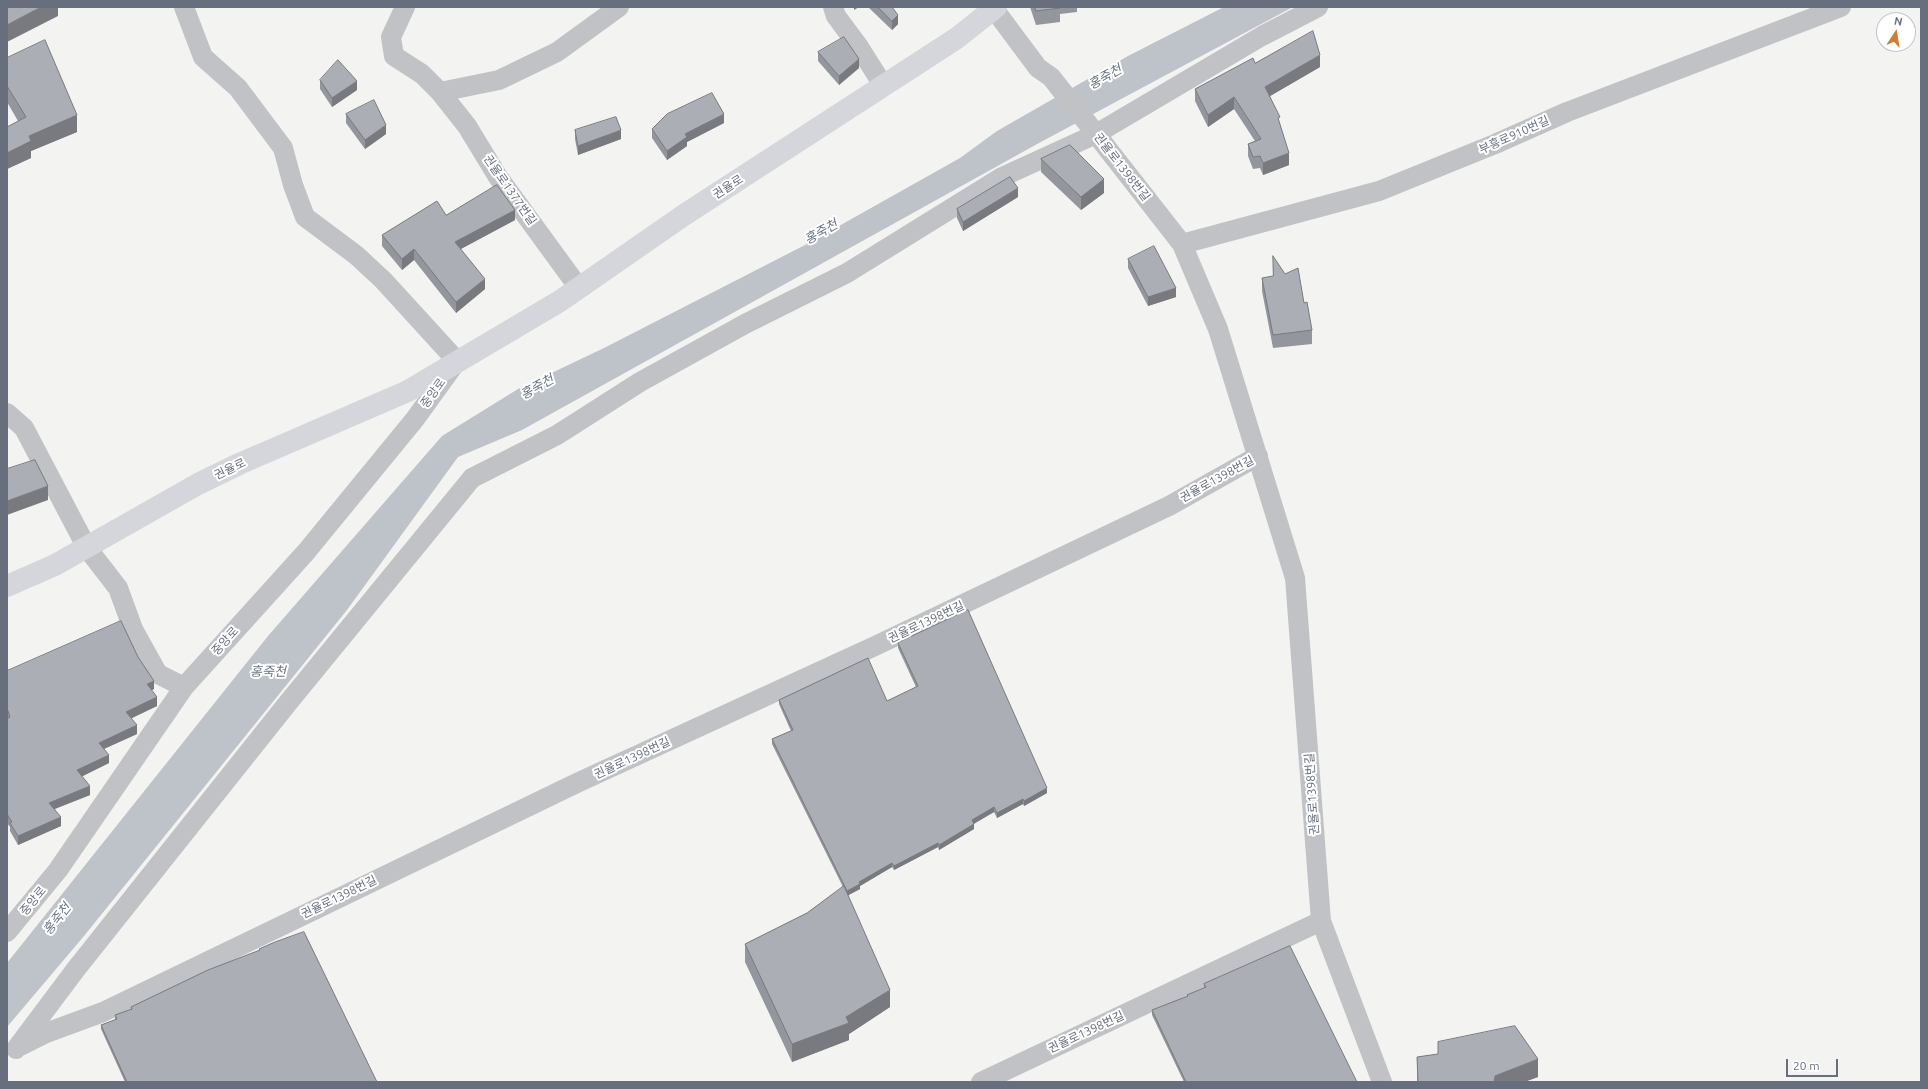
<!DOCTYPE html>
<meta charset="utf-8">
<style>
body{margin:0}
#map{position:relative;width:1928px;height:1089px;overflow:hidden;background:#f3f4f1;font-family:Ubuntu,sans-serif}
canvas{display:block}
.frame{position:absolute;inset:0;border:8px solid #676e7e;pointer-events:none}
.north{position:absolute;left:1876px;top:12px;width:40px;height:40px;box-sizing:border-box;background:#fff;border:1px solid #c2c5cb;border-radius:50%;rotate:12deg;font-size:11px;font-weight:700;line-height:16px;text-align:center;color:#676e7e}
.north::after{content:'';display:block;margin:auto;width:14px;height:18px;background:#ce7e37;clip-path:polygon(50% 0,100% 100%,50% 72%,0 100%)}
.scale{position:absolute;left:1786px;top:1059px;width:52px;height:18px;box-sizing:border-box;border:2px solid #676e7e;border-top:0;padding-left:5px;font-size:12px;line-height:14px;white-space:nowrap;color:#676e7e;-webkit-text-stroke:3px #fff;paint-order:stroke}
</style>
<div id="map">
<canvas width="1928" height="1089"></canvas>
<div class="frame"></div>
<div class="north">N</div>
<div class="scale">20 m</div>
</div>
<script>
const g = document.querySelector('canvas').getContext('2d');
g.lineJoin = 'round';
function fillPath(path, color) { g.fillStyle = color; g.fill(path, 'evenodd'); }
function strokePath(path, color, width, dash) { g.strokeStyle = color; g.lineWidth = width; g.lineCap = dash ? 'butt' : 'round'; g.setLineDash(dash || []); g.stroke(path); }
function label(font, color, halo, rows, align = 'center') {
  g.font = font + ' Ubuntu,"Noto Sans KR",sans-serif'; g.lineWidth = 4; g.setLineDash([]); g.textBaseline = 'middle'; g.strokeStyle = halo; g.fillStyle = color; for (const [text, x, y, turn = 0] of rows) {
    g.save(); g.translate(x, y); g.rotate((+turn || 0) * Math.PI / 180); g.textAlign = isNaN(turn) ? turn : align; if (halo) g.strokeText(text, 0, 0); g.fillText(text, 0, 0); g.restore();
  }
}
const water = new Path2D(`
 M1224,7H1293L1039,143L522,430L458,457L347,610L84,936L7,1027V963L268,636L442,436L518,389L604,348L807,244L960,158L997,131L1128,56Z`);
const minor = new Path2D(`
 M405,7L391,37L394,56L422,74L440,92L467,126L498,177L579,288
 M833,7L836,16L859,47L883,85
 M994,9L1038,68L1051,77L1096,134L1182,244L1218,329L1295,578L1321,921L1382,1082
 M440,92L499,80L557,52L619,7
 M1182,244L1379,191L1495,144L1567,112L1841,7
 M7,413L24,428L87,548L118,588L133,629L158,674L184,687
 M7,932L58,870L184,687L306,552L415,419L457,361L383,280L356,255L305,217L293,185L283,148L238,88L203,57L184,7
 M20,1046L46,1033L103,1012L579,782L875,646L1169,506L1258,456
 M16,1049L76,969L287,704L472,478L557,435L640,382L745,324L847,273L1002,177L1096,134L1262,36L1318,7
 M981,1082L1321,921`);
const major = new Path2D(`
 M7,586L55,565L198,484L239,464L408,391L560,301L684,215L957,38L996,7`);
const wall = new Path2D(`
 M868,7H892L898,24L892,30Z
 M1030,7H1077V12L1060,14V22L1036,25Z
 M818,52L859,68L839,85L818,61Z
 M7,58L77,132L31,151V158L7,169V127L18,121L7,102Z
 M1255,63L1320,67L1270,96L1280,124L1289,165L1263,175L1260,168L1253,169L1248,156V144L1255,141L1234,109L1208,127L1195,101V89Z
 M320,80L357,90L332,107L320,89Z
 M346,114L386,134L365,149L346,123Z
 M724,123L687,142V146L667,160L652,138V129Z
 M575,130L621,139L578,155L575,139Z
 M1041,159L1104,193L1081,210L1041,172Z
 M1018,197L963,231L957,218V209Z
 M446,215L515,220L461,249L485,289L456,313L414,260L402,270L382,246V235Z
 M1128,259L1176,297L1148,306L1128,268Z
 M1262,278L1304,303L1312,330V344L1273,348L1262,291Z
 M898,643L1047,793L1024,806L1023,804L997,818L994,812L973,824L974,829L939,850L938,847L894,870L892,867L860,886V889L848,895L890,1007L849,1034V1040L792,1062L745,962V944L807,913L843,887L772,744V739L791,731L779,704V700L887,701L916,687L898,648Z
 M7,671L154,689L152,690L157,706L131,718L137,734L104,749L109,763L82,776L90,795L55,809L61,826L18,845L10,831V827L7,823V719H8L7,717Z
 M259,949L377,1082H125L101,1029V1025L115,1020V1015L131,1010V1007L259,951Z
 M1204,984L1357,1082H1184L1152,1015V1010L1187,996V995L1204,988Z
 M1438,1042L1538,1077L1524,1082H1417V1057L1438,1054Z`);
const shadedWall = new Path2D(`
 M41,7H58V16L7,42V25Z
 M854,7H859L854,10Z
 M898,15V24L892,30V21Z
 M1320,55V67L1265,99V87Z
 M859,59V68L839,85V76Z
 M357,81V90L332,107V98Z
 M1234,97V109L1208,127V115Z
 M724,114V123L687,142V146L667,160V151L685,134Z
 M77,115V132L31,151V158L7,169V153L29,136Z
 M386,125V134L365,149V140Z
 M621,130V139L578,155V146Z
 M1289,153V165L1263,175V163Z
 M1104,179V193L1081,210V197Z
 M1018,188V197L963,231V222Z
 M515,210V220L455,252V242Z
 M414,249V260L402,270V259Z
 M485,279V289L456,313V302Z
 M1176,288V297L1148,306V297Z
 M7,425H8V438L7,439Z
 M48,486V500L7,515V501Z
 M154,681V689L147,693V684Z
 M157,697V706L126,721V712Z
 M137,725V734L99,751V743Z
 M109,755V763L77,779V770Z
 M90,786V795L49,811V803Z
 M1047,788V793L1024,806V801Z
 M1023,799V804L997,818V813Z
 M994,807V812L972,825V820Z
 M61,817V826L18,845V836Z
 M974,824V829L939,850V845Z
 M938,843V847L894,870V866Z
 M892,863V867L860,886V889L847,896V891L859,882Z
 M890,990V1007L849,1034V1040L792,1062V1044L846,1017Z
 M1538,1059V1077L1524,1082H1494L1495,1076Z`);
const building = new Path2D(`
 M7,7H41L7,25Z
 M878,7H892L898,15L892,21Z
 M1035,7H1060V8L1036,11Z
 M1313,31L1320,55L1265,87L1280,117L1278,118L1289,153L1263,163L1260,156L1253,157L1248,144L1261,139L1234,97L1208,115L1195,89L1253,58L1255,63Z
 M844,37L859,59L839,76L818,52Z
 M45,40L77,115L29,136L31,141L7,153V127L26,117L7,86V58Z
 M338,60L357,81L332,98L320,80Z
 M712,93L724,114L685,134L687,137L667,151L652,129L667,114Z
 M374,100L386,125L365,140L346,114Z
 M616,117L621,130L578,146L575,130Z
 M1070,145L1104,179L1081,197L1041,159Z
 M1010,177L1018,188L963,222L957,209Z
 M497,185L515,210L455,242L485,279L456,302L414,249L402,259L382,235L437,201L446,215Z
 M1154,246L1176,288L1148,297L1128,259Z
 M1273,256L1285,274L1298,268L1304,303L1307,302L1312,330L1273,335L1262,278L1273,276Z
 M35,460L48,486L7,501V469Z
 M968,610L1047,788L1024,801L1023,799L997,813L994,807L972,820L974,824L939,845L938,843L894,866L892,863L859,882L860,884L847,891L772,739L793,730L779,700L868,658L887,701L918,686L898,643Z
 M121,621L138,657L154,681L147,684L157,697L126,712L137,725L99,743L109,755L77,770L90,786L49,803L61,817L18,836L10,823L12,822L7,814V719L10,717L7,708V671Z
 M844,886L890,990L846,1017L849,1023L792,1044L745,944L807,913Z
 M304,932L377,1082H127L101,1025L117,1019L115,1015L132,1009L131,1007L208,970L260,950L259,949L275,942Z
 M1290,946L1357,1082H1186L1152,1010L1188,996L1187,995L1206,987L1204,984Z
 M1515,1026L1538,1059L1495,1076L1494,1082H1418L1417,1057L1438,1054V1042Z`);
const streetNames = [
 ["부흥로910번길",1514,135,-24],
 ["권율로1398번길",1122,167,52],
 ["권율로",728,187,-33],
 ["권율로1377번길",510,190,55],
 ["중앙로",433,393,-54],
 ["권율로",230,469,-26],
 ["권율로1398번길",1217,479,-29],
 ["권율로1398번길",926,622,-25],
 ["중앙로",225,641,-48],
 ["권율로1398번길",632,758,-25],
 ["권율로1398번길",1312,794,-94],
 ["권율로1398번길",339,897,-26],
 ["중앙로",33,901,-50],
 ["권율로1398번길",1086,1032,-25]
];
const waterNames = [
 ["홍죽천",1105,77,-29],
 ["홍죽천",821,232,-29],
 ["홍죽천",537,387,-29],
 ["홍죽천",268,672],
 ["홍죽천",57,919,-52]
];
fillPath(water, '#bec2c9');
strokePath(minor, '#c0c2c5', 20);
strokePath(major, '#d4d6db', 22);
fillPath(wall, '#93969c');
fillPath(shadedWall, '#787a7f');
fillPath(building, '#abafb5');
strokePath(building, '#787a7f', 1);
label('12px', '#676e7e', '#fff', streetNames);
label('italic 13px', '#687482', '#fff', waterNames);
</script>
